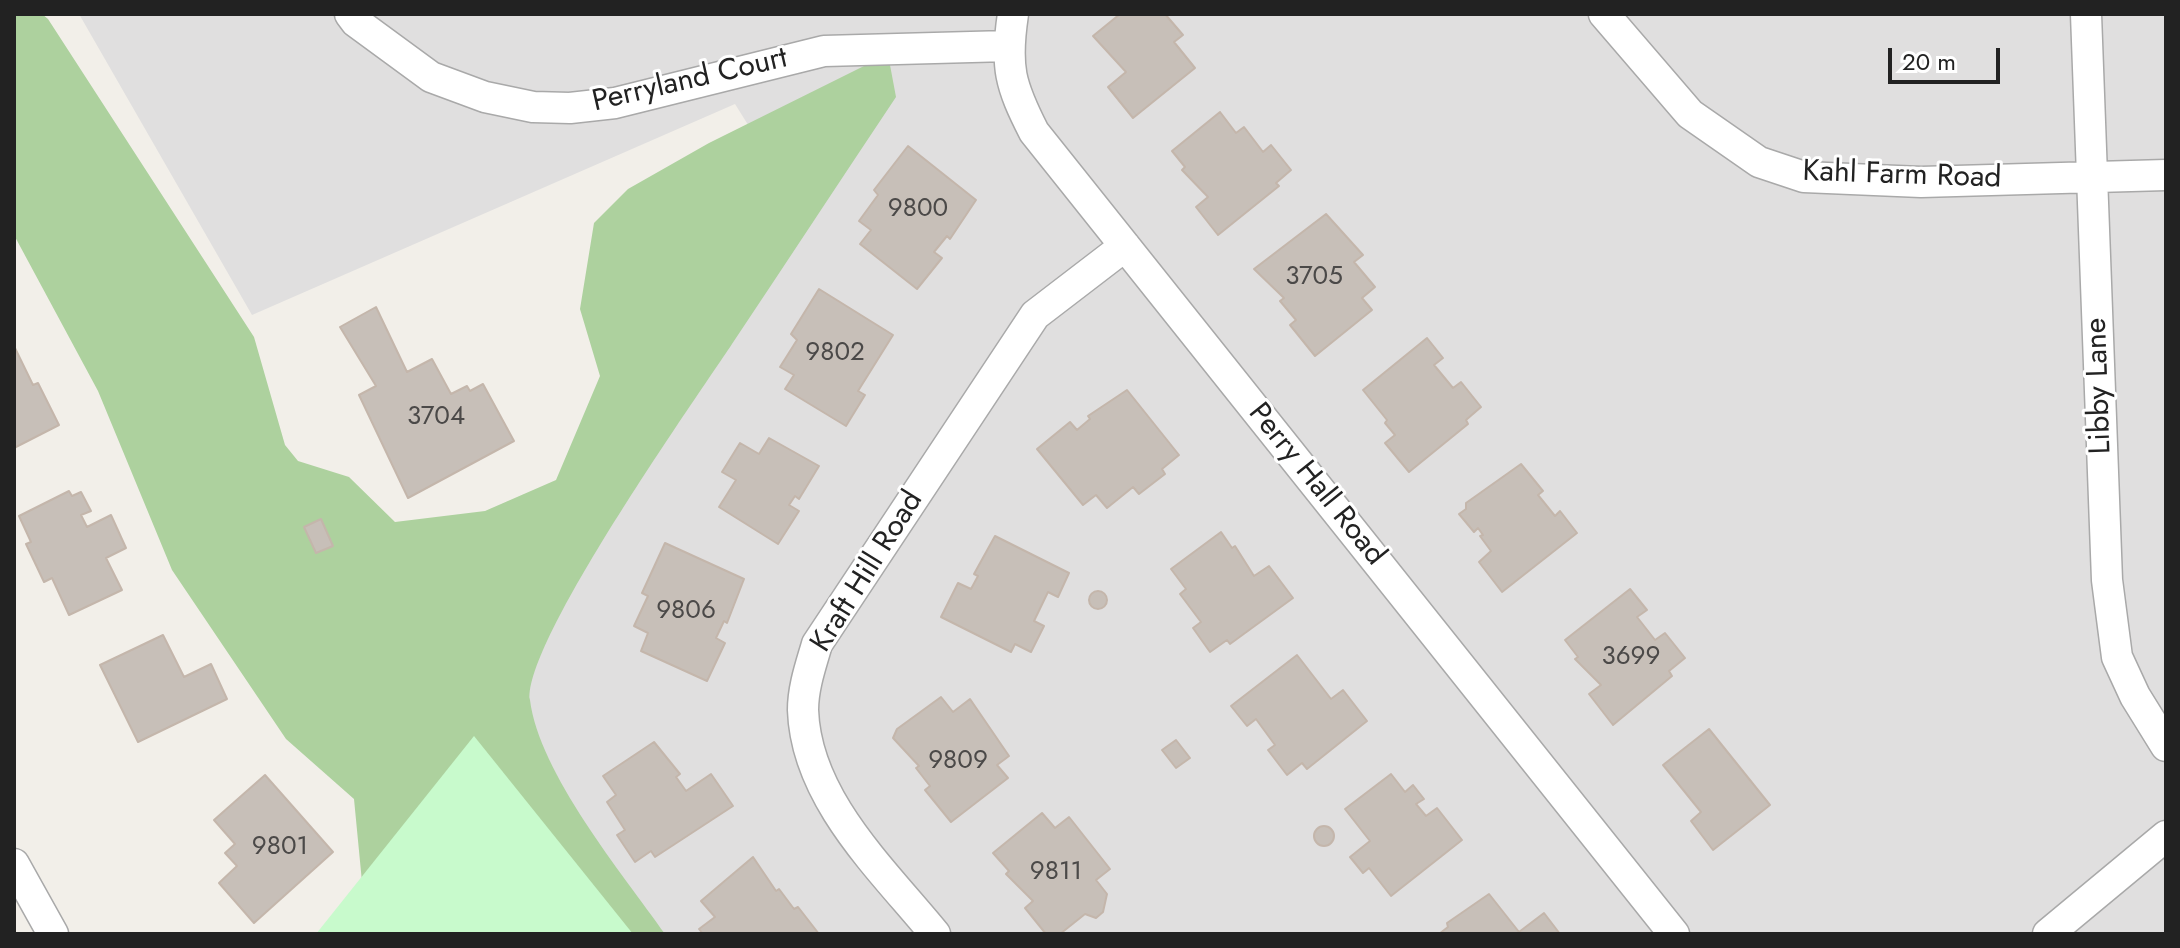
<!DOCTYPE html>
<style>
body{margin:0}
#map{position:relative;width:2180px;height:948px;overflow:hidden;background:#f2efe9;font-family:Jost,sans-serif}
canvas{display:block}
.frame{position:absolute;inset:0;border:16px solid #222;pointer-events:none}
.scale{position:absolute;left:1888px;top:48px;width:112px;height:36px;box-sizing:border-box;border:4px solid #222;border-top:0;padding-left:10px;font-size:24px;line-height:28px;white-space:nowrap;color:#222;-webkit-text-stroke:6px #fff;paint-order:stroke}
</style>
<div id="map">
<canvas width="2180" height="948"></canvas>
<div class="frame"></div>
<div class="scale">20 m</div>
</div>
<script>
const g = document.querySelector('canvas').getContext('2d');
g.lineJoin = 'round';
function fillPath(path, color) { g.fillStyle = color; g.fill(path, 'evenodd'); }
function strokePath(path, color, width, dash) { g.strokeStyle = color; g.lineWidth = width; g.lineCap = dash ? 'butt' : 'round'; g.setLineDash(dash || []); g.stroke(path); }
function label(font, color, halo, rows, align = 'center') {
  g.font = font + ' Jost,sans-serif'; g.lineWidth = 6; g.setLineDash([]); g.textBaseline = 'middle'; g.strokeStyle = halo; g.fillStyle = color; for (const [text, x, y, turn = 0] of rows) {
    g.save(); g.translate(x, y); g.rotate((+turn || 0) * Math.PI / 180); g.textAlign = isNaN(turn) ? turn : align; if (halo) g.strokeText(text, 0, 0); g.fillText(text, 0, 0); g.restore();
  }
}
const residential = new Path2D(`
 M79,14H2166V934H633L474,736L797,203L735,104L252,315Z`);
const forest = new Path2D(`
 M19,14H42L48,19L254,337L285,445L298,461L349,477L395,522L485,511L556,480L600,376L580,309L594,223L628,189L709,143L864,66L890,65L896,97C841,179 787,262 732,344C693,403 524,642 530,700C539,773 622,873 665,934H367L354,799L286,739L172,570L98,391L14,235V17Z`);
const park = new Path2D(`
 M474,736L633,934H316Z`);
const building = new Path2D(`
 M1120,14H1165L1183,35L1174,42L1195,68L1133,118L1108,87L1126,72L1093,36Z
 M1220,112L1236,133L1244,127L1263,152L1271,145L1291,170L1276,183L1279,186L1218,235L1196,207L1208,197L1182,170L1185,167L1172,151Z
 M908,146L976,200L950,239L947,236L934,252L942,258L917,289L860,244L871,230L859,221L878,195L874,190Z
 M1326,214L1363,255L1354,262L1375,287L1362,298L1372,310L1315,356L1290,325L1296,320L1280,301L1284,298L1254,269Z
 M819,289L893,335L858,391L865,395L846,426L785,389L794,375L780,367L797,340L791,334Z
 M376,307L407,372L432,359L451,394L467,386L470,391L483,384L514,441L408,498L359,395L376,386L340,327Z
 M1427,338L1443,358L1434,365L1453,388L1461,382L1481,407L1466,420L1468,424L1409,472L1385,443L1395,435L1385,423L1387,420L1363,390Z
 M14,346L33,385L38,383L59,425L14,448Z
 M1127,390L1179,455L1162,469L1165,474L1139,494L1133,487L1107,508L1096,495L1083,505L1037,449L1070,422L1077,430L1090,419L1088,416Z
 M769,438L819,466L799,499L795,496L789,505L799,511L778,544L719,507L736,480L722,472L740,443L759,454Z
 M1521,464L1543,491L1538,495L1555,516L1560,511L1577,533L1502,592L1479,562L1491,551L1480,536L1483,535L1478,528L1474,532L1459,514L1466,509V503Z
 M69,491L72,496L81,492L91,511L81,515L87,527L111,515L126,548L106,558L122,590L69,615L52,578L44,582L26,544L31,542L19,516Z
 M321,519L333,546L316,553L304,527Z
 M1221,532L1232,548L1235,546L1254,576L1269,566L1293,598L1230,644L1227,640L1210,652L1193,628L1201,622L1180,594L1186,589L1171,569Z
 M995,536L1069,573L1058,597L1048,592L1034,621L1044,626L1031,652L1015,644L1011,652L941,617L958,583L971,589L978,576L974,574Z
 M665,543L744,579L727,623L724,621L716,638L725,643L707,681L641,651L648,633L634,626L648,596L642,593Z
 M1630,589L1647,610L1637,617L1655,640L1665,633L1685,658L1669,671L1672,676L1613,725L1589,694L1601,685L1575,659L1578,657L1565,640Z
 M1089 600a9 9 0 1 1 18 0a9 9 0 1 1-18 0Z
 M163,635L184,677L211,664L227,699L138,742L100,665Z
 M1297,655L1331,699L1343,690L1367,721L1307,769L1302,763L1287,775L1268,750L1275,745L1256,719L1247,726L1231,706Z
 M941,697L953,712L970,699L1009,756L997,765L1008,778L951,822L925,790L930,786L916,768L919,766L893,738L897,729Z
 M1709,729L1770,805L1713,850L1691,821L1701,812L1663,765Z
 M1176,740L1190,758L1176,768L1162,750Z
 M654,742L680,774L676,777L686,791L711,774L733,806L655,857L651,851L635,862L617,835L625,830L607,802L616,795L603,776Z
 M1391,774L1405,792L1413,785L1424,799L1416,804L1426,816L1437,808L1462,840L1391,896L1369,868L1363,873L1350,857L1370,841L1345,809Z
 M265,775L333,852L254,923L219,883L237,866L225,853L235,844L214,820Z
 M1042,813L1055,828L1069,817L1110,869L1096,880L1107,894L1103,912L1096,918L1085,914L1060,934H1046L1025,908L1033,901L1006,874L1009,871L993,853Z
 M1314 836a10 10 0 1 1 20 0a10 10 0 1 1-20 0Z
 M753,857L776,891L779,889L794,909L798,907L819,934H703L699,929L715,917L701,901Z
 M1489,894L1519,932L1544,913L1560,934H1439L1448,927L1447,923Z`);
const minor = new Path2D(`
 M350,14L356,22L431,77L485,97L533,107L570,108L615,103L824,51L1008,46
 M1013,14C1005,67 1010,85 1034,132L1674,934
 M1604,14L1690,114L1759,162L1804,177L1921,182L2166,175
 M2086,14L2107,580L2117,657L2135,696L2166,746
 M14,864L53,934
 M935,934C882,869 806,799 803,710C803,687 811,665 817,644L1035,315L1125,246
 M2048,934L2166,836`);
const numberNames = [
 ["9800",918,210],
 ["3705",1314,278],
 ["9802",835,354],
 ["3704",436,418],
 ["9806",686,612],
 ["3699",1631,658],
 ["9809",958,762],
 ["9801",280,848],
 ["9811",1056,873]
];
const streetNames = [
 ["Perryland Court",690,81,-13],
 ["Kahl Farm Road",1902,176,2],
 ["Libby Lane",2100,386,-92],
 ["Perry Hall Road",1316,485,51],
 ["Kraft Hill Road",868,572,-58]
];
fillPath(residential, '#e0dfdf');
fillPath(forest, '#add19e');
fillPath(park, '#c8facc');
fillPath(building, '#c7bfb8');
strokePath(building, '#c4b6ab', 2);
strokePath(minor, '#a9a9a9', 33);
strokePath(minor, '#fff', 30);
label('26px', '#4b4948', null, numberNames);
label('30px', '#222', '#fff', streetNames);
</script>
